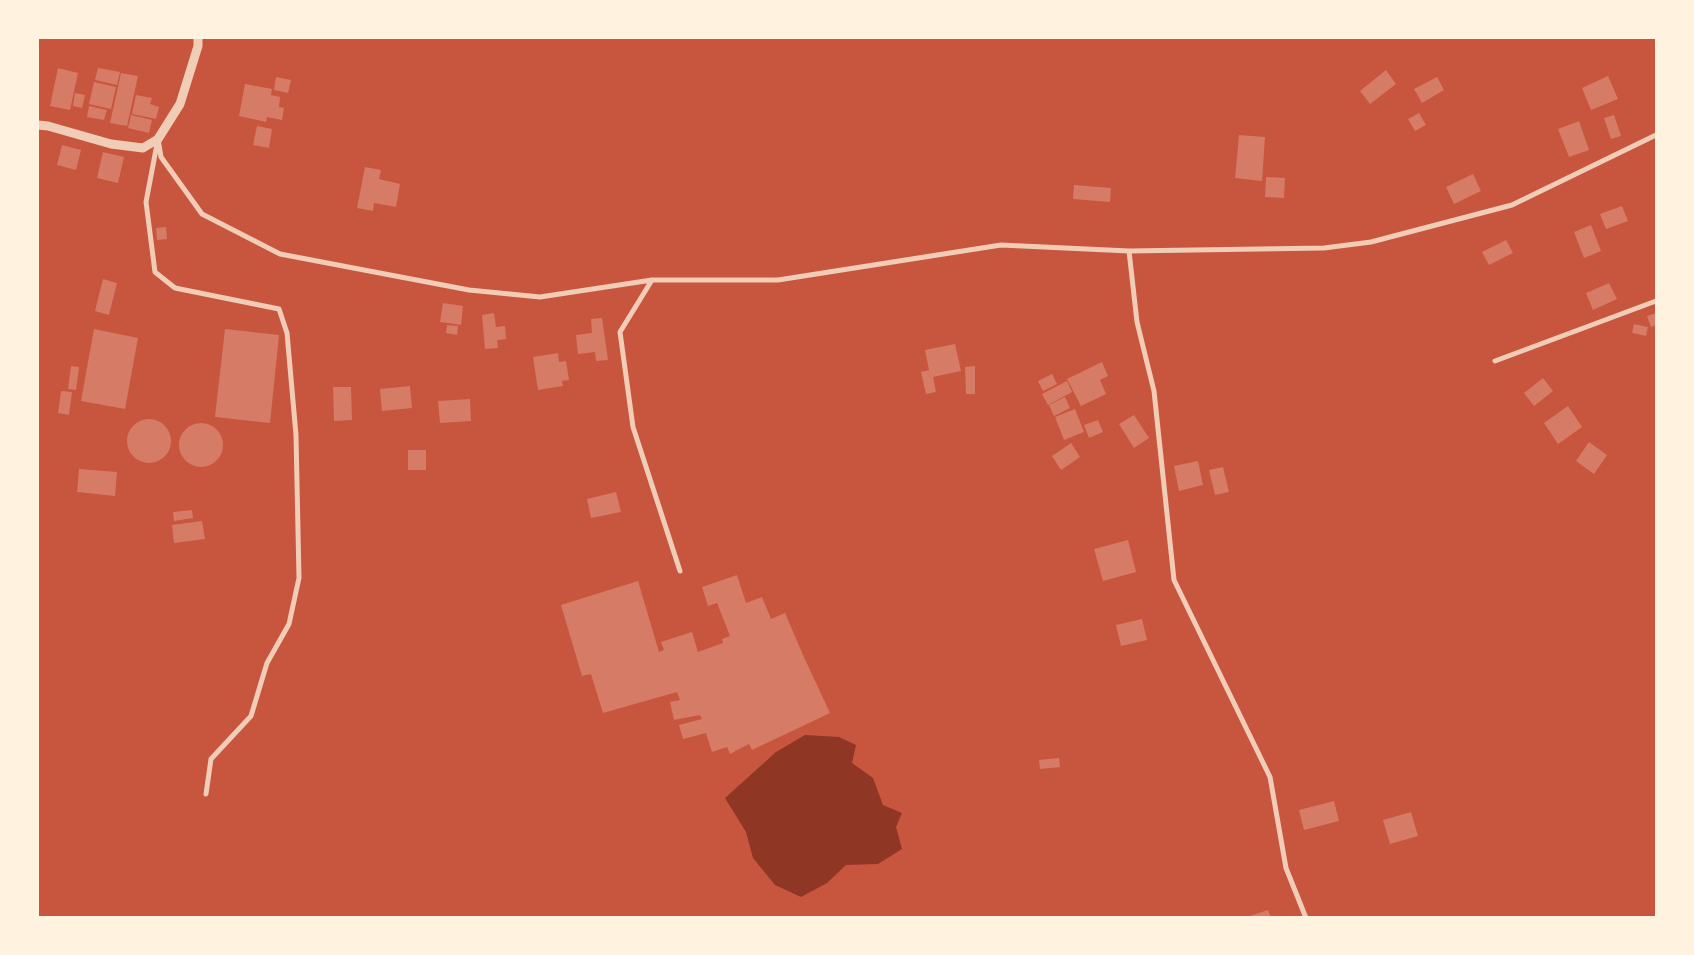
<!DOCTYPE html>
<style>
body{margin:0}
#map{position:relative;width:1694px;height:955px;overflow:hidden;background:#c8553d;font-family:Arial,sans-serif}
canvas{display:block}
.frame{position:absolute;inset:0;border:39px solid #fff3e0;pointer-events:none}
</style>
<div id="map">
<canvas width="1694" height="955"></canvas>
<div class="frame"></div>
</div>
<script>
const g = document.querySelector('canvas').getContext('2d');
g.lineJoin = 'round';
function fillPath(path, color) { g.fillStyle = color; g.fill(path, 'evenodd'); }
function strokePath(path, color, width, dash) { g.strokeStyle = color; g.lineWidth = width; g.lineCap = dash ? 'butt' : 'round'; g.setLineDash(dash || []); g.stroke(path); }
const water = new Path2D(`
 M805,735L839,737L856,745L852,763L873,778L883,805L902,813L896,827L902,849L878,864L846,865L827,883L801,897L775,885L753,858L746,832L725,798L776,752Z`);
const building = new Path2D(`
 M58,68L78,73L70,110L50,106Z
 M98,68L120,72L117,85L95,80Z
 M1386,70L1396,84L1370,104L1360,91Z
 M121,73L138,76L127,126L110,123Z
 M1608,76L1618,99L1591,110L1582,88Z
 M276,77L291,80L288,93L274,90Z
 M1437,77L1444,90L1422,103L1414,89Z
 M94,82L116,87L111,109L89,104Z
 M245,84L272,89L271,95L280,97L279,107L284,108L282,120L267,117L266,122L239,116Z
 M75,93L85,95L82,108L73,106Z
 M136,95L152,98L150,104L159,107L156,119L132,114Z
 M89,106L107,110L104,120L87,117Z
 M1419,113L1426,125L1415,131L1408,119Z
 M131,115L152,120L149,133L128,128Z
 M1614,115L1621,136L1611,139L1604,118Z
 M1579,121L1589,150L1569,157L1558,129Z
 M257,126L272,129L269,148L253,145Z
 M1239,135L1265,137L1262,181L1235,178Z
 M62,145L81,150L76,170L57,165Z
 M103,152L124,157L118,183L97,178Z
 M365,167L381,170L379,179L400,184L396,207L374,203L373,211L357,208Z
 M1473,174L1481,191L1454,204L1446,187Z
 M1266,177L1285,178L1284,198L1265,197Z
 M1074,185L1111,188L1110,202L1073,199Z
 M1622,206L1628,221L1606,229L1600,214Z
 M1591,225L1601,251L1584,258L1574,232Z
 M166,227L167,239L157,240L156,228Z
 M1506,240L1513,253L1489,265L1482,252Z
 M103,279L117,283L109,315L95,311Z
 M1609,283L1617,299L1593,310L1586,293Z
 M443,303L463,306L461,325L440,322Z
 M494,313L496,327L505,326L506,339L497,340L498,348L485,349L482,315Z
 M1656,313V325L1651,327L1647,316Z
 M602,318L608,360L596,361L595,352L578,354L576,335L592,333L591,319Z
 M1634,324L1648,327L1646,336L1632,333Z
 M447,325L458,326L457,335L446,333Z
 M94,329L138,338L125,409L81,401Z
 M225,329L279,335L270,423L215,417Z
 M955,344L961,371L933,377L936,392L926,394L921,372L929,370L925,350Z
 M558,353L559,362L566,361L569,380L562,381L563,386L538,390L533,357Z
 M1102,362L1108,376L1100,380L1106,394L1081,406L1067,379Z
 M71,366L79,367L76,390L68,389Z
 M975,366V394H966L965,367Z
 M1052,374L1057,384L1043,391L1038,381Z
 M1543,378L1553,391L1534,406L1524,393Z
 M1067,381L1072,392L1048,405L1042,394Z
 M410,386L412,408L382,411L380,389Z
 M333,387H351L352,420L334,421Z
 M61,391L72,392L69,415L58,413Z
 M1065,397L1070,408L1054,416L1049,405Z
 M470,399L471,421L440,423L438,401Z
 M1568,406L1582,427L1558,444L1544,423Z
 M1075,409L1084,432L1064,440L1055,417Z
 M1134,415L1149,438L1134,448L1119,424Z
 M127 441a22 22 0 1 1 44 0a22 22 0 1 1-44 0Z
 M1098,420L1103,432L1089,438L1084,425Z
 M179 445a22 22 0 1 1 44 0a22 22 0 1 1-44 0Z
 M1589,442L1607,455L1594,474L1576,461Z
 M1071,443L1080,457L1061,470L1052,456Z
 M408,450H426V470H408Z
 M1198,461L1203,485L1179,491L1174,466Z
 M1223,467L1229,492L1215,495L1209,470Z
 M79,469L117,472L115,496L77,492Z
 M616,492L621,512L591,518L587,499Z
 M192,510L193,518L174,521L173,512Z
 M202,521L205,539L174,543L172,525Z
 M1128,540L1136,572L1103,581L1094,549Z
 M737,575L746,603L762,597L771,619L785,613L803,655L830,713L752,750L749,744L730,754L727,747L712,752L706,733L683,739L679,725L702,719L700,715L674,720L670,702L680,700L677,692L603,713L591,674L582,676L561,605L638,581L659,652L664,650L661,642L692,632L698,652L723,643L722,639L730,636L717,603L708,606L702,587Z
 M1142,619L1147,640L1121,646L1116,625Z
 M1059,758L1060,767L1040,769L1039,760Z
 M1334,801L1339,821L1304,830L1299,810Z
 M1411,812L1418,836L1390,844L1383,820Z
 M1268,910L1271,918H1247V917Z`);
const minor = new Path2D(`
 M158,139L161,157L202,214L280,254L469,290L540,297L652,280H778L1001,245L1129,251L1324,248L1371,242L1512,205L1656,135
 M157,144L146,202L155,272L175,288L279,309L287,333L296,435L299,578L289,624L267,663L251,716L211,759L206,794
 M1129,251L1137,322L1154,391L1174,580L1270,777L1286,868L1306,918
 M652,280L620,332L633,427L680,571
 M1495,361L1656,301`);
const tertiary = new Path2D(`
 M38,125L48,126L111,144L143,148L158,139L180,104L198,46V38`);
fillPath(water, '#8f3625');
fillPath(building, '#d67c66');
strokePath(minor, '#f1ccb7', 5);
strokePath(tertiary, '#f1ccb7', 9);
</script>
